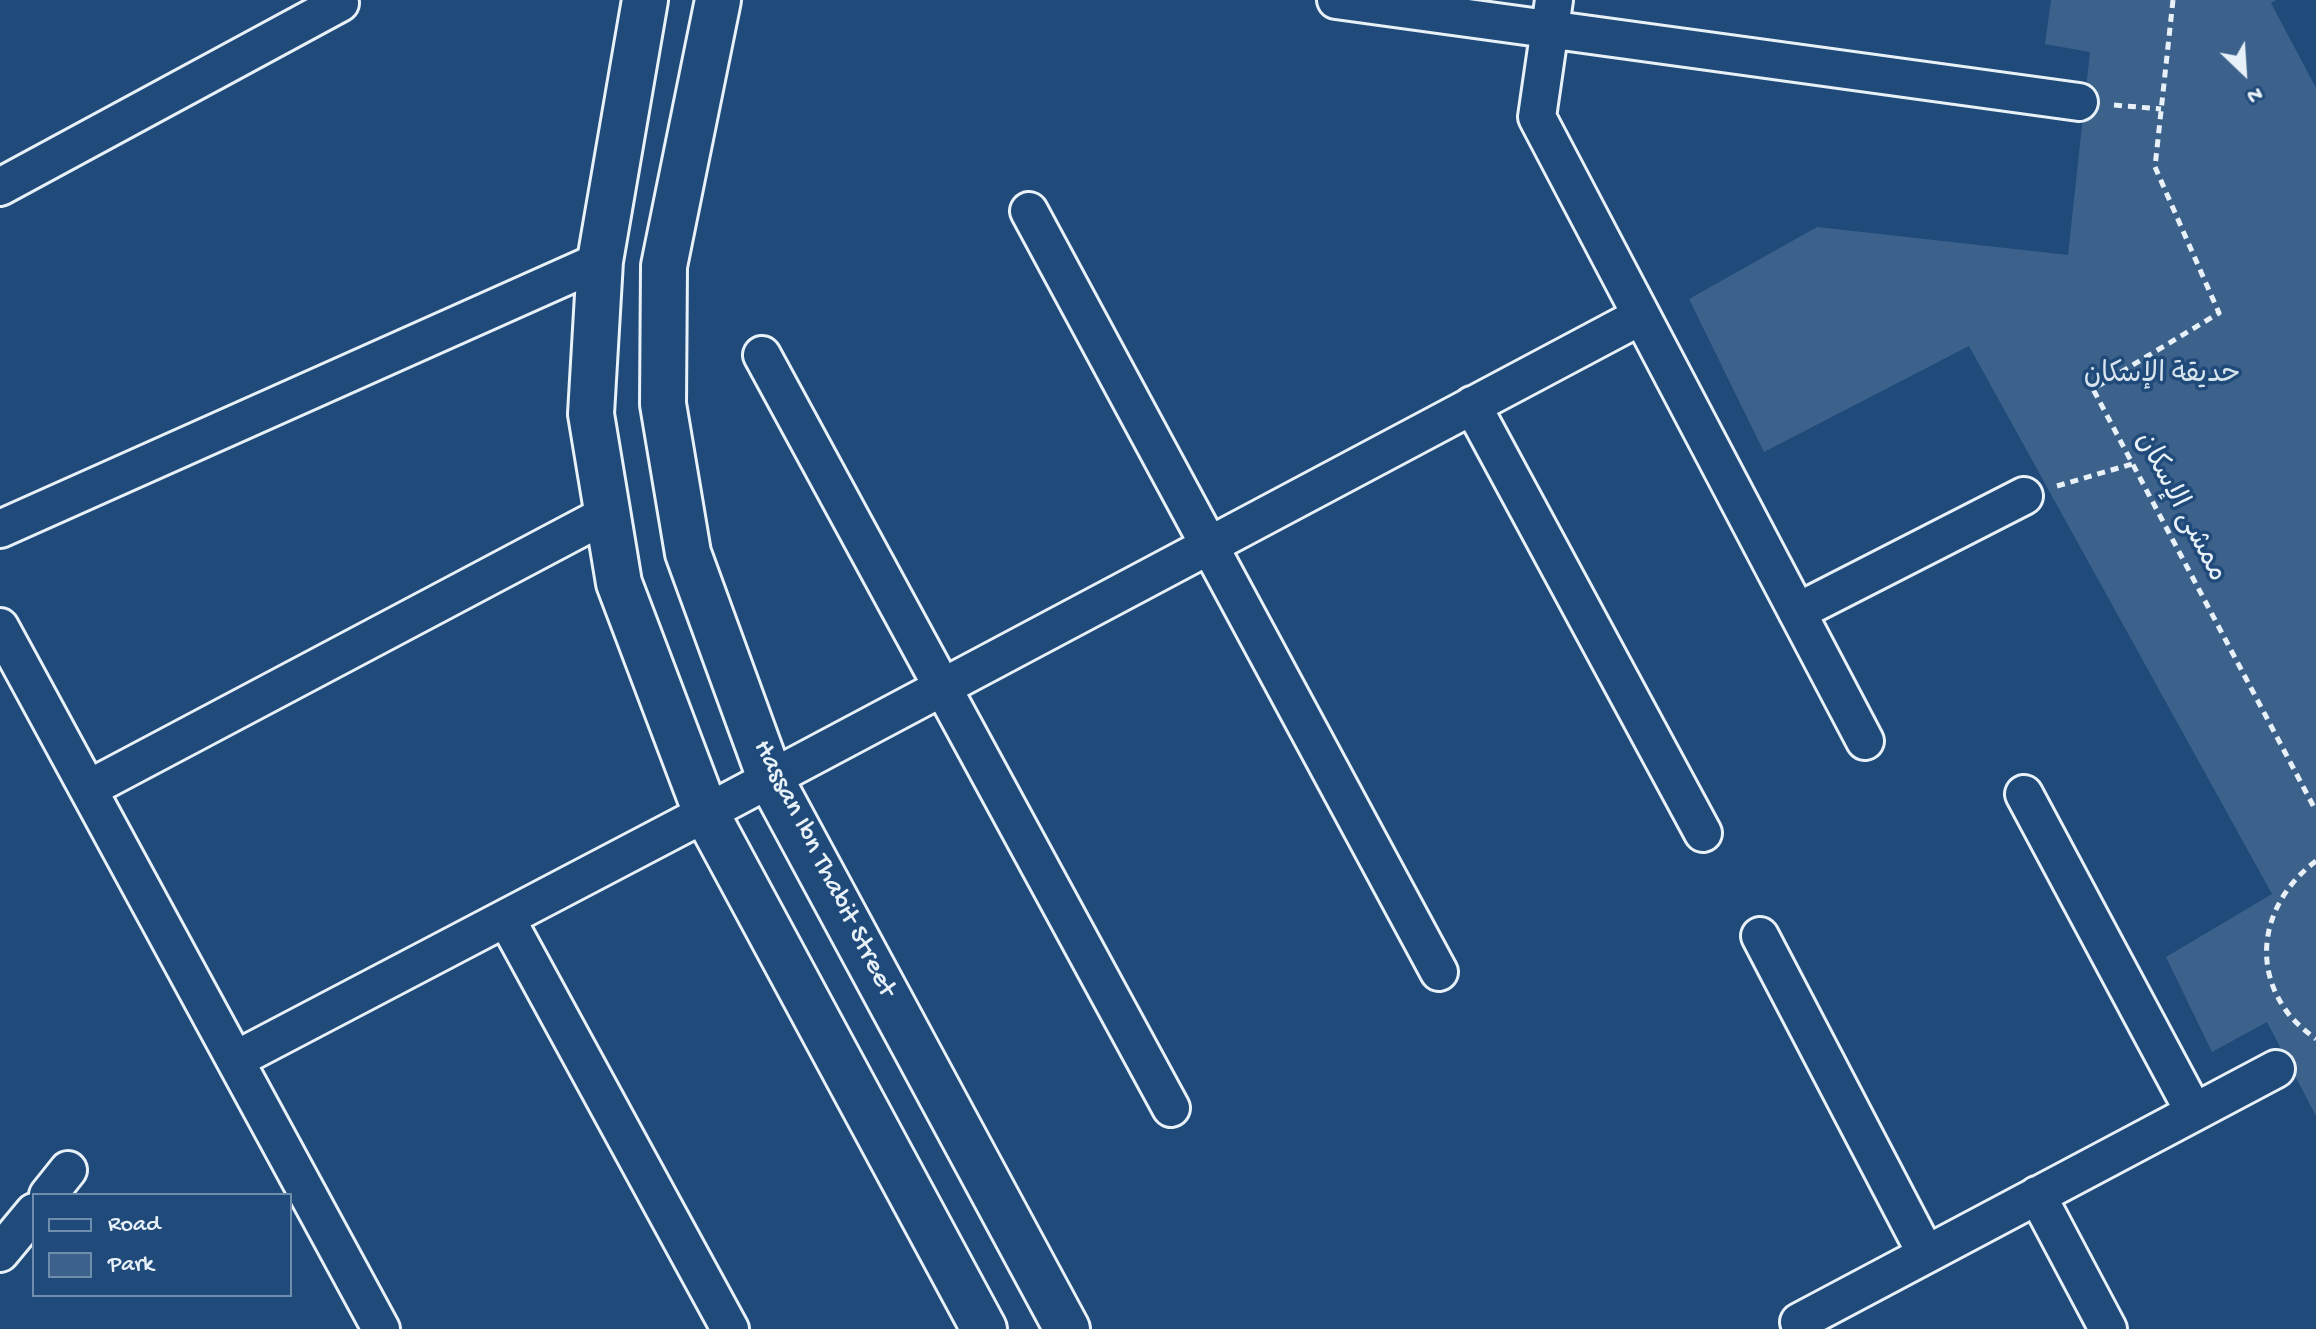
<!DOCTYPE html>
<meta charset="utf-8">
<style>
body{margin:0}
#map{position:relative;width:2316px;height:1329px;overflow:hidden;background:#1f4a7a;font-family:"Gochi Hand",sans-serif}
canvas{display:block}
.legend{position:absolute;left:32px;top:1193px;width:260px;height:104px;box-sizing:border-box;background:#1f4a7a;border:2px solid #6f8dac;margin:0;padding:10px 14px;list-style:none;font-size:24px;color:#e8f1f8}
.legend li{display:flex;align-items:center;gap:16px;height:40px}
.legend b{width:40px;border:2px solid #6f8dac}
.north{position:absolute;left:2204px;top:32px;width:80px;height:80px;-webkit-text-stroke:6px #1f4a7a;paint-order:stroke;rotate:155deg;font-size:22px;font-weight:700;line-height:32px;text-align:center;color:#e8f1f8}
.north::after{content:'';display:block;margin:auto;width:28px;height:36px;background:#e8f1f8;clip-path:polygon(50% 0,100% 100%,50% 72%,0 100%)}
</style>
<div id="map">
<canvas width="2316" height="1329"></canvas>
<ul class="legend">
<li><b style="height:10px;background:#1f4a7a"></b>Road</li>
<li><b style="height:22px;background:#3c628c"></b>Park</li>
</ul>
<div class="north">N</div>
</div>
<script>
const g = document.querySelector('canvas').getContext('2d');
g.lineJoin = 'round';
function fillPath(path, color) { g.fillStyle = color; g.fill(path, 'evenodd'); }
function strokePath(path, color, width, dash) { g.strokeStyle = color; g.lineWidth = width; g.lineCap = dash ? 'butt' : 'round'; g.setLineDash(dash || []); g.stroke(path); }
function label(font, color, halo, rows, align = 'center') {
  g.font = font + ' "Gochi Hand","Playpen Sans Arabic",sans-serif'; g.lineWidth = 7; g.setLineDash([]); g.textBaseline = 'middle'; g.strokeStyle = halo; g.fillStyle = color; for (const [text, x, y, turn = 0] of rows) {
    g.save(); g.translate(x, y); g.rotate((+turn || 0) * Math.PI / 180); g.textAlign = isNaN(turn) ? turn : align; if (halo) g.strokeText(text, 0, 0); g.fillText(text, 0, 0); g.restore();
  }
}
const green = new Path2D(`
 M2051,0H2276L2271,3L2316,88V1116L2267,1022L2212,1052L2166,957L2272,894L1969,346L1764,452L1689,299L1817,227L2068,255L2090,52L2045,44Z`);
const path = new Path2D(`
 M2173,0L2155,167L2219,313L2093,389L2316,811
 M2114,105L2161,109
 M2057,486L2132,464
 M2316,861C2269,896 2249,957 2285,1009C2293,1021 2304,1030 2316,1039`);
const minor = new Path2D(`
 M1336,0L2079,102
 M1554,0L1537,117L1865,741
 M0,187L340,3
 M1029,211L1439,972
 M762,355L1171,1108
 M1472,405L1703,833
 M0,529L600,261
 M1797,612L2024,496
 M0,627L381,1329
 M88,789L607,514
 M2024,794L2194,1112
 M506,918L730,1329
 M1760,936L1926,1254
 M235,1060L706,813L1641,316
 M48,1195L68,1170
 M2037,1195L2108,1329
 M0,1253L34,1212
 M1799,1322L2276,1069`);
const tertiary = new Path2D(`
 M645,0L600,261L591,414L619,583L706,813L984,1329
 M718,0L664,266L663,404L688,553L770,778L1067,1329`);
const parkNames = [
 ["حديقة الإسكان",2162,377]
];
const streetNames = [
 ["ممشى الإسكان",2179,508,62],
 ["Hassan Ibn Thabit Street",823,869,63]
];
fillPath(green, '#3c628c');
strokePath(minor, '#e8f1f8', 42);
strokePath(tertiary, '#e8f1f8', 50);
strokePath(path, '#e8f1f8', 5, [8, 6]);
strokePath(minor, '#1f4a7a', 36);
strokePath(tertiary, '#1f4a7a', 44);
label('28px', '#d7e3ed', '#1f4a7a', parkNames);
label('28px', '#e8f1f8', '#1f4a7a', streetNames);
</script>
